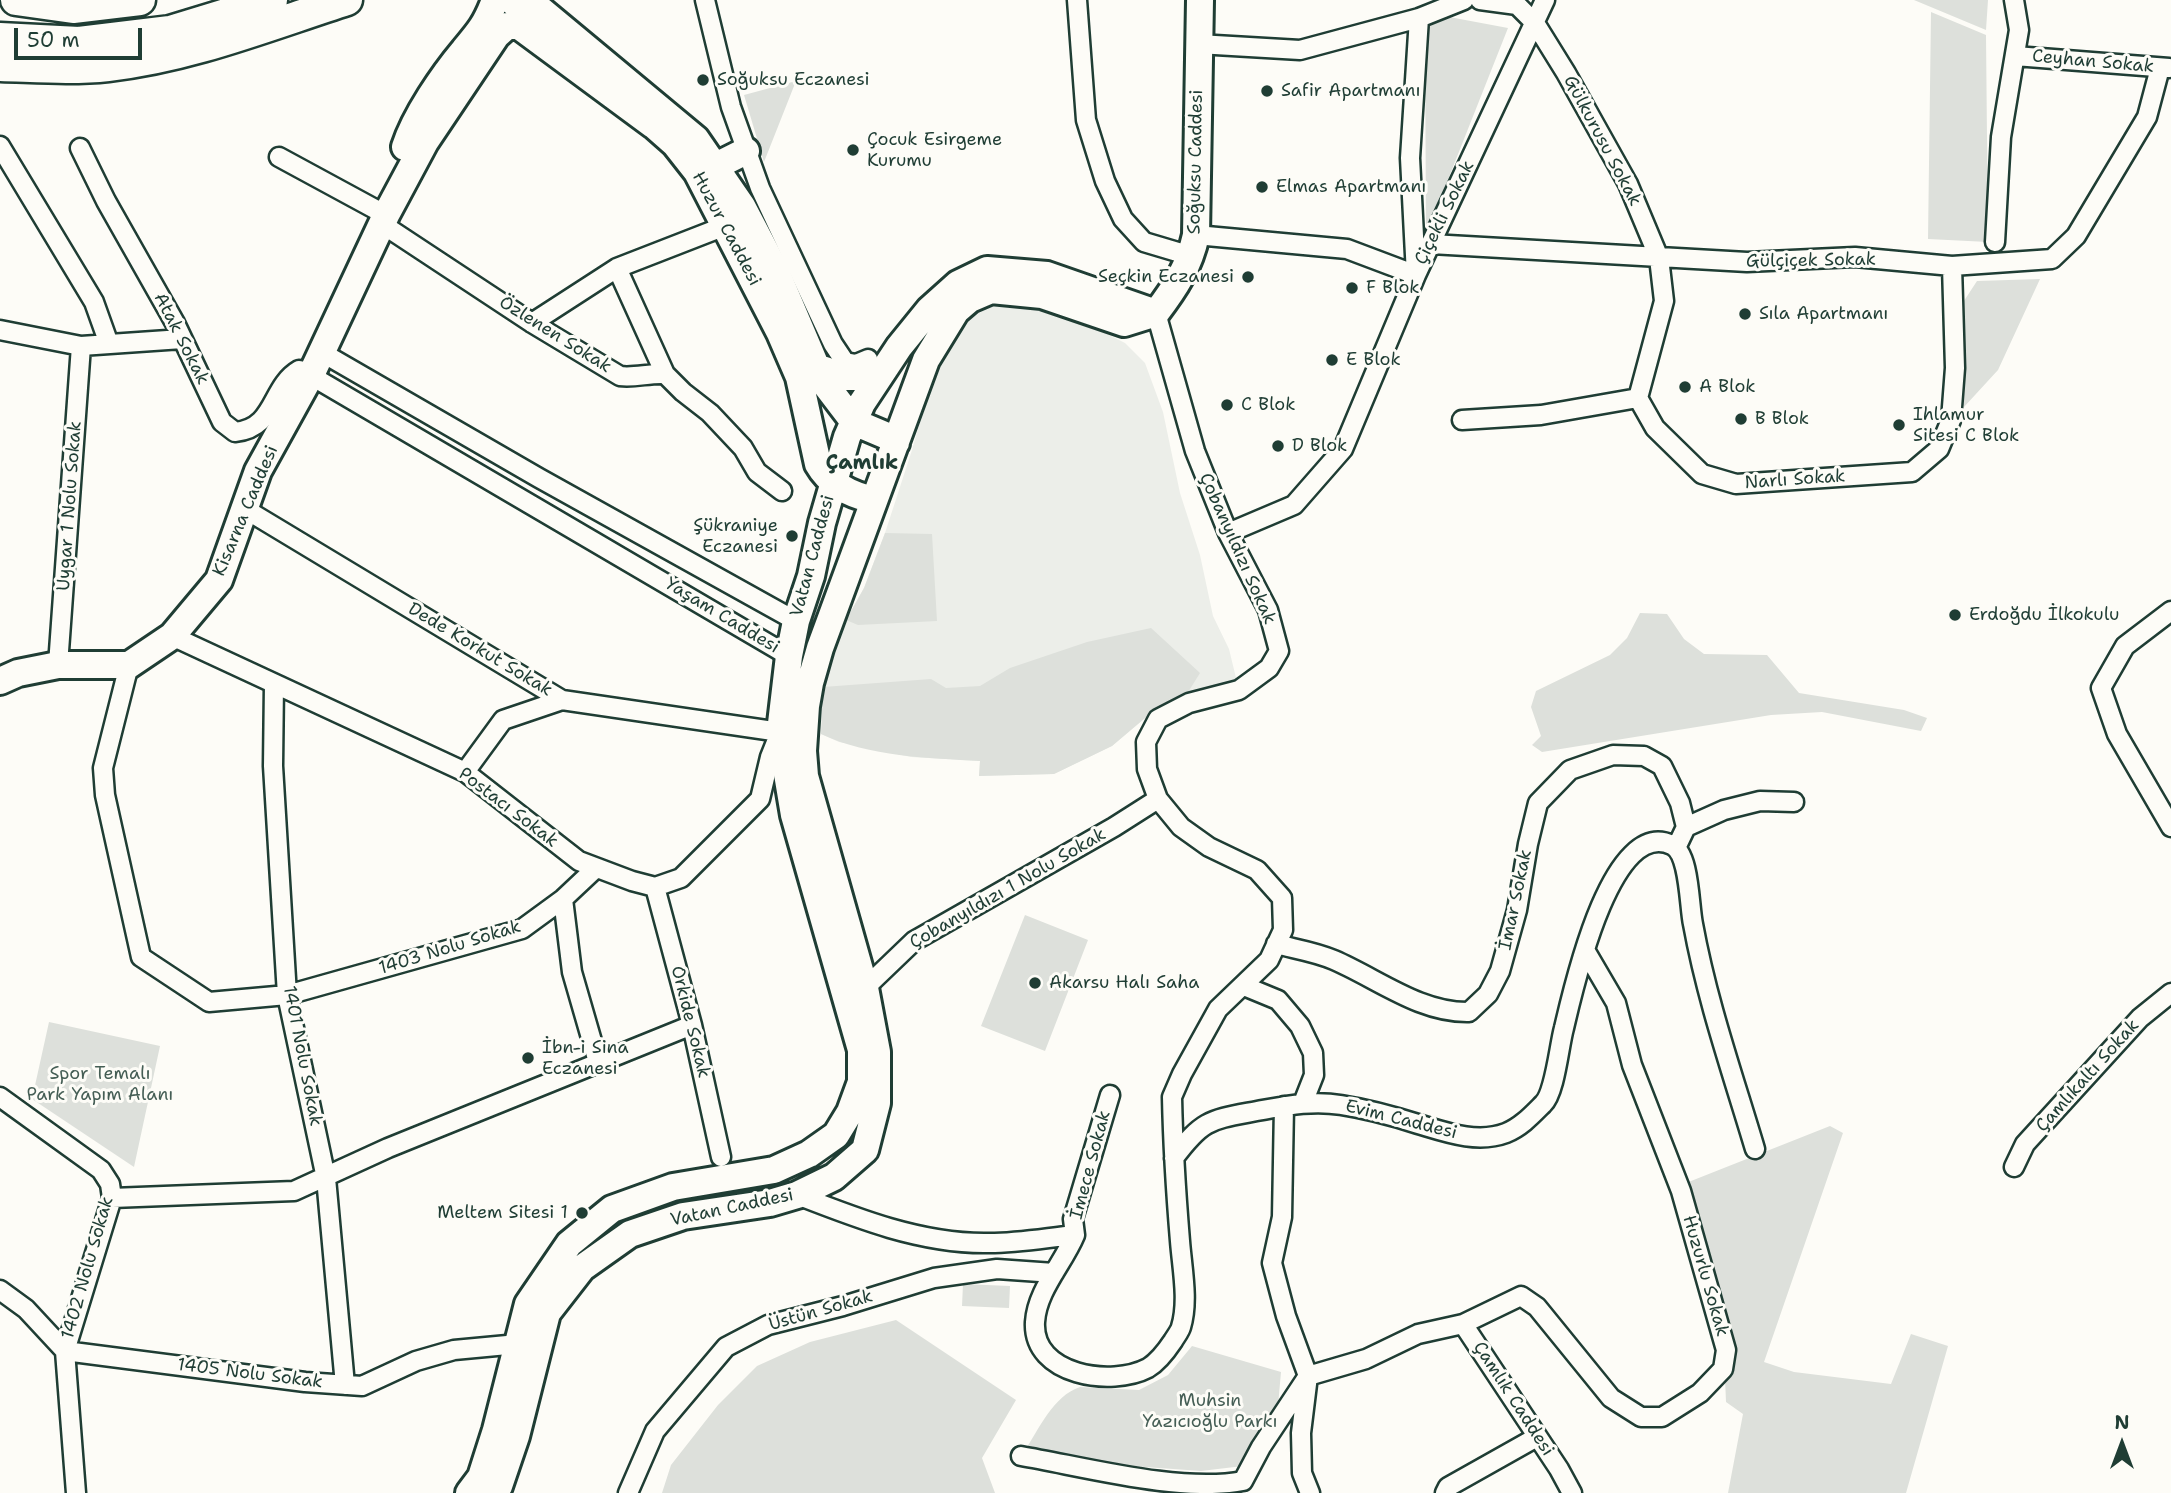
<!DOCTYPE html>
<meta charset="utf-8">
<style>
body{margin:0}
#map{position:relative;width:2171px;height:1493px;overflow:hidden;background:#fdfcf7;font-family:"Shantell Sans",sans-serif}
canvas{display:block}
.north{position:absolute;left:2087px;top:1409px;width:70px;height:70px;-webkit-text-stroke:5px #fdfcf7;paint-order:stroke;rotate:0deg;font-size:19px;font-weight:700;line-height:28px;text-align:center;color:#1f3d34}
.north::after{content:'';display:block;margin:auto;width:24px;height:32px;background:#1f3d34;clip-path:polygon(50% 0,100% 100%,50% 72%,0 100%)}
.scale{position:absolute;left:14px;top:28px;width:128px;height:32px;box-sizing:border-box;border:4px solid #1f3d34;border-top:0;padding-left:9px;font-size:21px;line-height:24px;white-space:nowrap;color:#1f3d34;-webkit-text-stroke:5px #fdfcf7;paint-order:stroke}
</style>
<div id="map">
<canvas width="2171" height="1493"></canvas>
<div class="north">N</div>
<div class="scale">50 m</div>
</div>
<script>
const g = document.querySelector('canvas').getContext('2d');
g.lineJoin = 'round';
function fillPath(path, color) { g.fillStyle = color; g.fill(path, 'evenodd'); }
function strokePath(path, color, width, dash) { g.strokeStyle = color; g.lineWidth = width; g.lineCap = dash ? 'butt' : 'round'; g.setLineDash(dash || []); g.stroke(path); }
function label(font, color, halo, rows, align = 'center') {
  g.font = font + ' "Shantell Sans",sans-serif'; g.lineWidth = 6; g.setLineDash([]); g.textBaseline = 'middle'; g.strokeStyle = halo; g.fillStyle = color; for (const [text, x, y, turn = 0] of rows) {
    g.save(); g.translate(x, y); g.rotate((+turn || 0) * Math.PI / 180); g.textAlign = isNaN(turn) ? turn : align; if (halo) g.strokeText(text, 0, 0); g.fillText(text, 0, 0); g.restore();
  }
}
const built = new Path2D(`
 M1012,299L1046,303L1125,343L1145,363L1163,412L1180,493L1200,555L1213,616L1229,649L1237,682L1185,697L1151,713L1112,746L1054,774L979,776L980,761L911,757L839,742L821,734L823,687L835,640L864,588L885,533L912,450L935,368L961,325L989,305Z`);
const green = new Path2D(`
 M1914,0H1988L1986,30Z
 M1931,12L1986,35L1988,242L1928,239Z
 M1444,16L1508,28L1426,235L1425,30Z
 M796,81L764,162L744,95Z
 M2040,279L1998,370L1964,407L1961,398L1960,307L1977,281Z
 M885,533L932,534L937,621L858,625L846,620L864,588Z
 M1640,613L1667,614L1684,639L1704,654L1767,655L1799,693L1904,710L1927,718L1921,731L1822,712L1771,715L1542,752L1532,745L1541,736L1531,707L1536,691L1610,655L1627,638Z
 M1151,628L1200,673L1185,697L1151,713L1112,746L1054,774L979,776L980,761C928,758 870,757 821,734L823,687L931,679L946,688L980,686L1010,668L1087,642Z
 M1025,915L1088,940L1045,1051L981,1026Z
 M49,1022L160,1046L134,1167L32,1099Z
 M1830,1126L1843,1133L1764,1362L1794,1372L1891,1384L1911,1334L1948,1346L1906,1493H1728L1743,1414L1726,1402L1725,1378L1686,1183Z
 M963,1284L1010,1286L1009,1308L962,1306Z
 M896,1320L1016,1400L982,1458L995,1493H662L671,1465L718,1405L757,1366L810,1342Z
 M1192,1346L1281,1372L1278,1406L1243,1466L1201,1471L1103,1464L1024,1452C1039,1429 1053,1396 1080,1387L1139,1390L1168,1375Z`);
const street = new Path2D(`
 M705,0L731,107L760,188L833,344L845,362L856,364L868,359
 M1077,0L1086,120L1105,181L1123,219L1144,242L1191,256
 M1480,0L1517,5L1535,23L1566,73L1628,184L1659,258L1664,301L1638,398
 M1198,44L1300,50L1419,18L1464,0
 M2015,56L2169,68
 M0,146L94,302L109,344
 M80,148L106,201L175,323L222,422L235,432C276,428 270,387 299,370L303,371L789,656
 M279,157L386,215
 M382,224L532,323L620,376C635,378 649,373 665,374L683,392L710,413L743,448L757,472L782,491
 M1196,235L1347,249L1416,275L1410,158L1419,18
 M1995,242L2001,137L2019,30L2014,0
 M1431,244L1747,262L1855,257L1952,266L2052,259L2076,236L2147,117L2160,68
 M617,268L665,374
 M532,323L617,268L725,226
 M0,330L81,346L182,339
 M321,352L539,478L796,621
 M1638,398L1655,428L1702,474L1736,484L1912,472L1939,449L1951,420L1955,368L1952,266
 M1462,420L1541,415L1638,398
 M1228,533L1294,505L1343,449L1416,275L1545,0
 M2171,611L2125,646L2101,688L2117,734L2171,827
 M172,636L465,772L579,861L632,881L655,887L681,878L760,799L770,757L780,732L562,700L245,509
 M58,665L81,346
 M129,665L103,768L105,795L141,957L209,1002L287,995L522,929L563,899L596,868
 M274,684L273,766L287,995L326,1178L345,1385
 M465,772L503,720L562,700
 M1686,827L1724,810L1760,801L1794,802
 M655,887L692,1025L721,1157
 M563,899L572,972L598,1062
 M1276,944C1295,949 1316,952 1334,960C1378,979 1420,1013 1469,1012L1488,994L1500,971L1517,910L1528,844L1538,803L1570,770L1613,755L1644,756L1662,766L1680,803L1686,827L1676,848
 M1244,986L1278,1000L1300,1026L1313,1053L1314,1075L1303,1103
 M865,988L914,941L1114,827L1158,799
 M0,1097L101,1170L110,1184L112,1198L65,1351L76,1493
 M1284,1106L1282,1217L1272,1263L1286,1316L1308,1376L1301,1433L1302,1473L1310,1493
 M1174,1158C1203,1119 1210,1120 1257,1111C1285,1106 1312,1100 1341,1105C1367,1109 1393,1116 1418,1124C1445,1132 1477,1144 1506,1133C1521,1127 1532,1115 1543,1104C1555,1093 1559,1046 1564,1028C1573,990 1611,816 1672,845C1690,854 1689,906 1693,924C1707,1001 1733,1075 1755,1149
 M2014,1167L2025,1144L2140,1018L2171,993
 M797,1195C856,1218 919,1243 984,1243C1014,1244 1045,1238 1075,1235
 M112,1198L294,1191L388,1148L692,1025
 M1075,1235C1063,1264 1037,1290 1035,1322C1032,1376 1112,1387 1148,1368C1158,1362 1167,1350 1173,1341C1176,1336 1180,1331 1181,1327C1189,1301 1182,1268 1180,1241C1176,1193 1173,1146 1172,1097L1182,1074L1218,1009L1269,960L1283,930L1282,898L1257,870L1209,847L1181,827L1158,799L1147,769L1146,742L1158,719L1189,703L1239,690L1269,668L1279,651L1268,610L1228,533L1195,451L1156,313
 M1075,1235L1073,1219L1110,1095
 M0,1290L26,1309L65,1351L305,1382L362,1386L416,1361L454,1350L518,1344
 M1463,1324L1521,1296L1537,1307L1611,1398L1641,1417H1662L1700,1393L1723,1369L1726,1350L1681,1191L1632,1065L1616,1003L1585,950
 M1308,1376L1366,1359L1418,1334L1463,1324L1559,1469L1572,1493
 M1021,1456C1085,1467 1181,1493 1243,1481L1261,1447L1306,1379
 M628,1493L655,1431L726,1347L768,1325L843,1306L934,1278L997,1269L1054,1273
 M1445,1493L1448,1487L1537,1437`);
const secondary = new Path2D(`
 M511,0L546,31
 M536,6L696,139L742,206L775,269L822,380L854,422L887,436L896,443
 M641,114L675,144L697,172L780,333L799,377L818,464C830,485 851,495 874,500
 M405,147C415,116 443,75 464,50C480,31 486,24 495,0
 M716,166L746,151
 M1156,313C1175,288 1189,267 1196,235L1200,0
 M816,367L847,377H879
 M0,681L18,673L58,665H129L172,636L219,580L258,471L311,375L387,213L425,142L496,36L507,26H519L653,125
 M469,1493L481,1477L496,1430L528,1304L569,1244L612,1209L673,1187L774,1170L809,1154L836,1135L850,1112L861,1082V1050L794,815L780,732L789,656L796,621L811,576L822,523L847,437L862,403L899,347L929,310L958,284L987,270L1047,275L1156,313
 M494,1493L499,1486L516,1436L547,1313L582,1268L630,1234L683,1216L770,1203L797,1195L834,1177L865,1150L877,1103V1052L865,988L805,776L803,751L806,706L810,683L820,648L926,360L956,311L970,299L991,290L1042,295L1124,323L1156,313`);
const primary = new Path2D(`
 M16,0L73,8L140,0
 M0,38L79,42L170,31L272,0
 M0,66C36,67 72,70 108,66C190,57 269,25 347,0`);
const markers = [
 [703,80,7,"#1f3d34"],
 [1267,91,7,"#1f3d34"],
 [853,150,7,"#1f3d34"],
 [1262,187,7,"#1f3d34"],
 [1248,277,7,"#1f3d34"],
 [1352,288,7,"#1f3d34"],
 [1745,314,7,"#1f3d34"],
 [1332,360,7,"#1f3d34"],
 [1685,387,7,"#1f3d34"],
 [1227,405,7,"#1f3d34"],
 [1741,419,7,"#1f3d34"],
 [1899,425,7,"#1f3d34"],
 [1278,446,7,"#1f3d34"],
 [792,536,7,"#1f3d34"],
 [1955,615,7,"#1f3d34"],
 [1035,983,7,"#1f3d34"],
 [528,1058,7,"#1f3d34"],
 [582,1213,7,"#1f3d34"]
];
const streetNames = [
 ["Ceyhan Sokak",2093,62,5],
 ["Gülkurusu Sokak",1602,141,62],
 ["Soğuksu Caddesi",1196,162,-89],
 ["Çiçekli Sokak",1445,213,-64],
 ["Huzur Caddesi",726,229,62],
 ["Gülçiçek Sokak",1811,261,-1],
 ["Özlenen Sokak",555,335,32],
 ["Atak Sokak",181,339,63],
 ["Narlı Sokak",1795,480,-4],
 ["Uygar 1 Nolu Sokak",70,506,-86],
 ["Kisarna Caddesi",246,511,-67],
 ["Çobanyıldızı Sokak",1237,549,66],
 ["Vatan Caddesi",813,556,-75],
 ["Yaşam Caddesi",722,616,31],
 ["Dede Korkut Sokak",480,650,31],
 ["Postacı Sokak",508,808,37],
 ["Çobanyıldızı 1 Nolu Sokak",1008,889,-30],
 ["İmar Sokak",1516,900,-78],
 ["1403 Nolu Sokak",450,948,-17],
 ["Orkide Sokak",690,1022,76],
 ["1401 Nolu Sokak",302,1056,79],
 ["Çamlıkaltı Sokak",2088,1076,-48],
 ["Evim Caddesi",1401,1120,14],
 ["İmece Sokak",1091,1165,-75],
 ["Vatan Caddesi",732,1208,-12],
 ["1402 Nolu Sokak",88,1268,-74],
 ["Huzurlu Sokak",1705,1276,74],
 ["Üstün Sokak",821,1311,-16],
 ["1405 Nolu Sokak",250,1374,7],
 ["Çamlık Caddesi",1513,1399,57]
];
const poiNames = [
 ["Soğuksu Eczanesi",717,80],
 ["Safir Apartmanı",1281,91],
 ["Çocuk Esirgeme",867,140],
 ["Kurumu",867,161],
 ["Elmas Apartmanı",1276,187],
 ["Seçkin Eczanesi",1234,277,"right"],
 ["F Blok",1366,288],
 ["Sıla Apartmanı",1759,314],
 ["E Blok",1346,360],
 ["A Blok",1699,387],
 ["C Blok",1241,405],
 ["Ihlamur",1913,415],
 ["Sitesi C Blok",1913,436],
 ["B Blok",1755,419],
 ["D Blok",1292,446],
 ["Şükraniye",778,526,"right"],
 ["Eczanesi",778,547,"right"],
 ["Erdoğdu İlkokulu",1969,615],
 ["Akarsu Halı Saha",1049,983],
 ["İbn-i Sina",542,1048],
 ["Eczanesi",542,1069],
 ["Meltem Sitesi 1",568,1213,"right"]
];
const parkNames = [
 ["Spor Temalı",100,1074],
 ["Park Yapım Alanı",100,1095],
 ["Muhsin",1210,1401],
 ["Yazıcıoğlu Parkı",1210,1422]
];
const quarterNames = [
 ["Çamlık",862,464]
];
fillPath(built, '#eceee9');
fillPath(green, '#dde0db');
strokePath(street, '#1f3d34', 23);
strokePath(secondary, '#1f3d34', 32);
strokePath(primary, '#1f3d34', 35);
strokePath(street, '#fdfcf7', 18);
strokePath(secondary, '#fdfcf7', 26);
strokePath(primary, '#fdfcf7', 30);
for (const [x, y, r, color] of markers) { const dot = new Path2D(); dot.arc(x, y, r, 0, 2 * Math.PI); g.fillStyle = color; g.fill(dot); strokePath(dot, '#fdfcf7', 2.5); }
label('18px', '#1f3d34', '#fdfcf7', streetNames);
label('18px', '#1f3d34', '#fdfcf7', poiNames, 'left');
label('18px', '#455e55', '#fdfcf7', parkNames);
label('bold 21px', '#1f3d34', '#fdfcf7', quarterNames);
</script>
